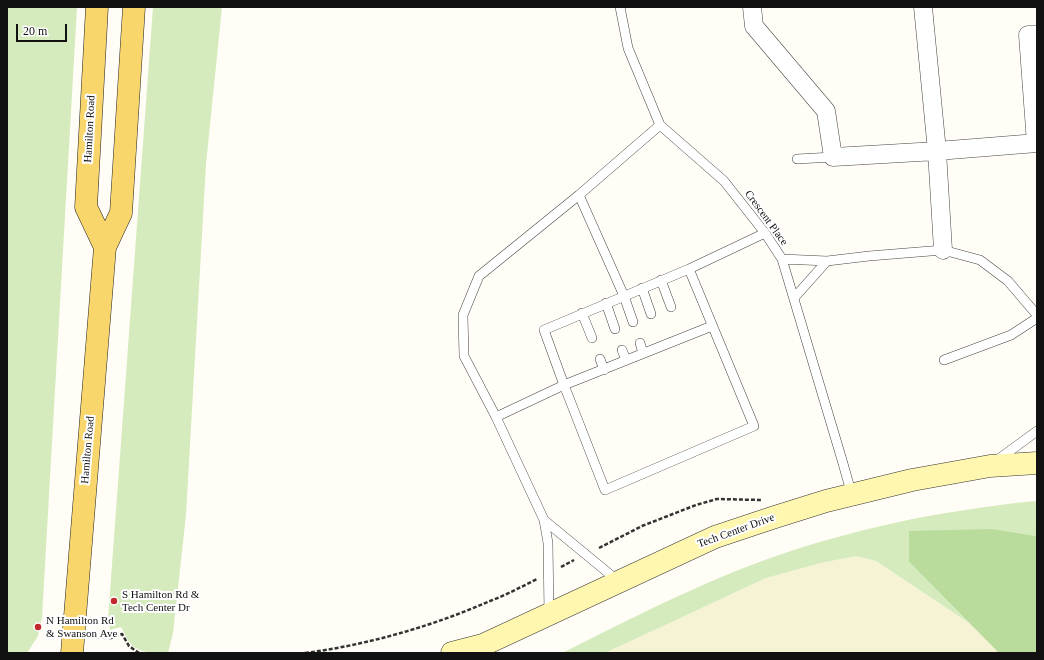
<!DOCTYPE html>
<style>
body{margin:0}
#map{position:relative;width:1044px;height:660px;overflow:hidden;background:#fffdf5;font-family:"Times New Roman",serif}
canvas{display:block}
.frame{position:absolute;inset:0;border:8px solid #111;pointer-events:none}
.scale{position:absolute;left:16px;top:24px;width:51px;height:18px;box-sizing:border-box;border:2px solid #111;border-top:0;padding-left:5px;font-size:12px;line-height:14px;white-space:nowrap;color:#111;-webkit-text-stroke:3px #fff;paint-order:stroke}
</style>
<div id="map">
<canvas width="1044" height="660"></canvas>
<div class="frame"></div>
<div class="scale">20 m</div>
</div>
<script>
const g = document.querySelector('canvas').getContext('2d');
g.lineJoin = 'round';
function fillPath(path, color) { g.fillStyle = color; g.fill(path, 'evenodd'); }
function strokePath(path, color, width, dash) { g.strokeStyle = color; g.lineWidth = width; g.lineCap = dash ? 'butt' : 'round'; g.setLineDash(dash || []); g.stroke(path); }
function label(font, color, halo, rows, align = 'center') {
  g.font = font + ' "Times New Roman",serif'; g.lineWidth = 4; g.setLineDash([]); g.textBaseline = 'middle'; g.strokeStyle = halo; g.fillStyle = color; for (const [text, x, y, turn = 0] of rows) {
    g.save(); g.translate(x, y); g.rotate((+turn || 0) * Math.PI / 180); g.textAlign = isNaN(turn) ? turn : align; if (halo) g.strokeText(text, 0, 0); g.fillText(text, 0, 0); g.restore();
  }
}
const farmland = new Path2D(`
 M856,556L876,561L969,623L999,653H605L766,578L821,563Z`);
const green = new Path2D(`
 M7,7H77L42,617L38,636L27,653H7Z
 M153,7H222L206,164L186,515L173,633L168,653C155,653 138,654 129,642C126,637 124,632 121,627L110,630L108,619Z
 M1037,501V536L993,529L909,562L969,623L876,561L856,556L821,563L766,578L605,653H562C612,628 661,603 712,581C791,547 874,524 959,511C985,507 1011,503 1037,501Z`);
const forest = new Path2D(`
 M993,529L1037,536V653H999L909,562V531Z`);
const path = new Path2D(`
 M599,548L642,526L696,505L717,499L761,500
 M561,567L574,560
 M91,637L111,638L122,634L129,646L139,653
 M305,653C367,645 433,626 490,601C506,595 521,587 537,579`);
const service = new Path2D(`
 M620,7L628,48L660,125L724,181L765,233L782,259L842,460L852,495
 M660,125L579,195L479,276L463,315L464,356L496,417L564,385L544,330L689,269L765,233
 M797,159L833,157
 M579,195L624,296L633,322
 M782,259L827,261L794,298
 M827,261L869,256L943,250L980,260L1008,281L1037,315
 M689,269L754,426L605,490L564,385L712,326
 M661,280L671,307
 M642,288L651,314
 M606,303L615,329
 M582,313L592,338
 M640,343L643,353
 M622,350L626,360
 M600,359L604,370
 M944,360L1011,335L1037,318
 M496,417L544,520L548,543L549,614
 M996,461L1037,431
 M544,520L618,581`);
const minor = new Path2D(`
 M752,7L754,26L826,111L833,157L937,151L943,250
 M923,7L937,151L1037,143
 M1036,143L1028,35H1037`);
const secondary = new Path2D(`
 M452,653L483,645L715,537L775,517L826,501L912,480L990,466L1037,463`);
const primary = new Path2D(`
 M97,7L86,207L105,247
 M72,653L105,247L121,213L134,7`);
const markers = [
 [114,601,4,"#c4262e"],
 [38,627,4,"#c4262e"]
];
const streetNames = [
 ["Hamilton Road",90,129,-87],
 ["Crescent Place",766,218,54],
 ["Hamilton Road",88,450,-85],
 ["Tech Center Drive",736,531,-20]
];
const poiNames = [
 ["S Hamilton Rd &",122,595],
 ["Tech Center Dr",122,608],
 ["N Hamilton Rd",46,621],
 ["& Swanson Ave",46,634]
];
fillPath(farmland, '#f6f3d4');
fillPath(green, '#d5ebbd');
fillPath(forest, '#b9dc9c');
strokePath(service, '#444', 10);
strokePath(minor, '#444', 19);
strokePath(secondary, '#333', 23);
strokePath(primary, '#222', 23);
strokePath(path, '#333', 2.5, [4, 2]);
strokePath(service, '#fff', 9);
strokePath(minor, '#fff', 18);
strokePath(secondary, '#fff6b0', 22);
strokePath(primary, '#f9d66b', 22);
for (const [x, y, r, color] of markers) { const dot = new Path2D(); dot.arc(x, y, r, 0, 2 * Math.PI); g.fillStyle = color; g.fill(dot); strokePath(dot, '#fff', 1.5); }
label('11px', '#111', '#fff', streetNames);
label('11px', '#111', '#fff', poiNames, 'left');
</script>
